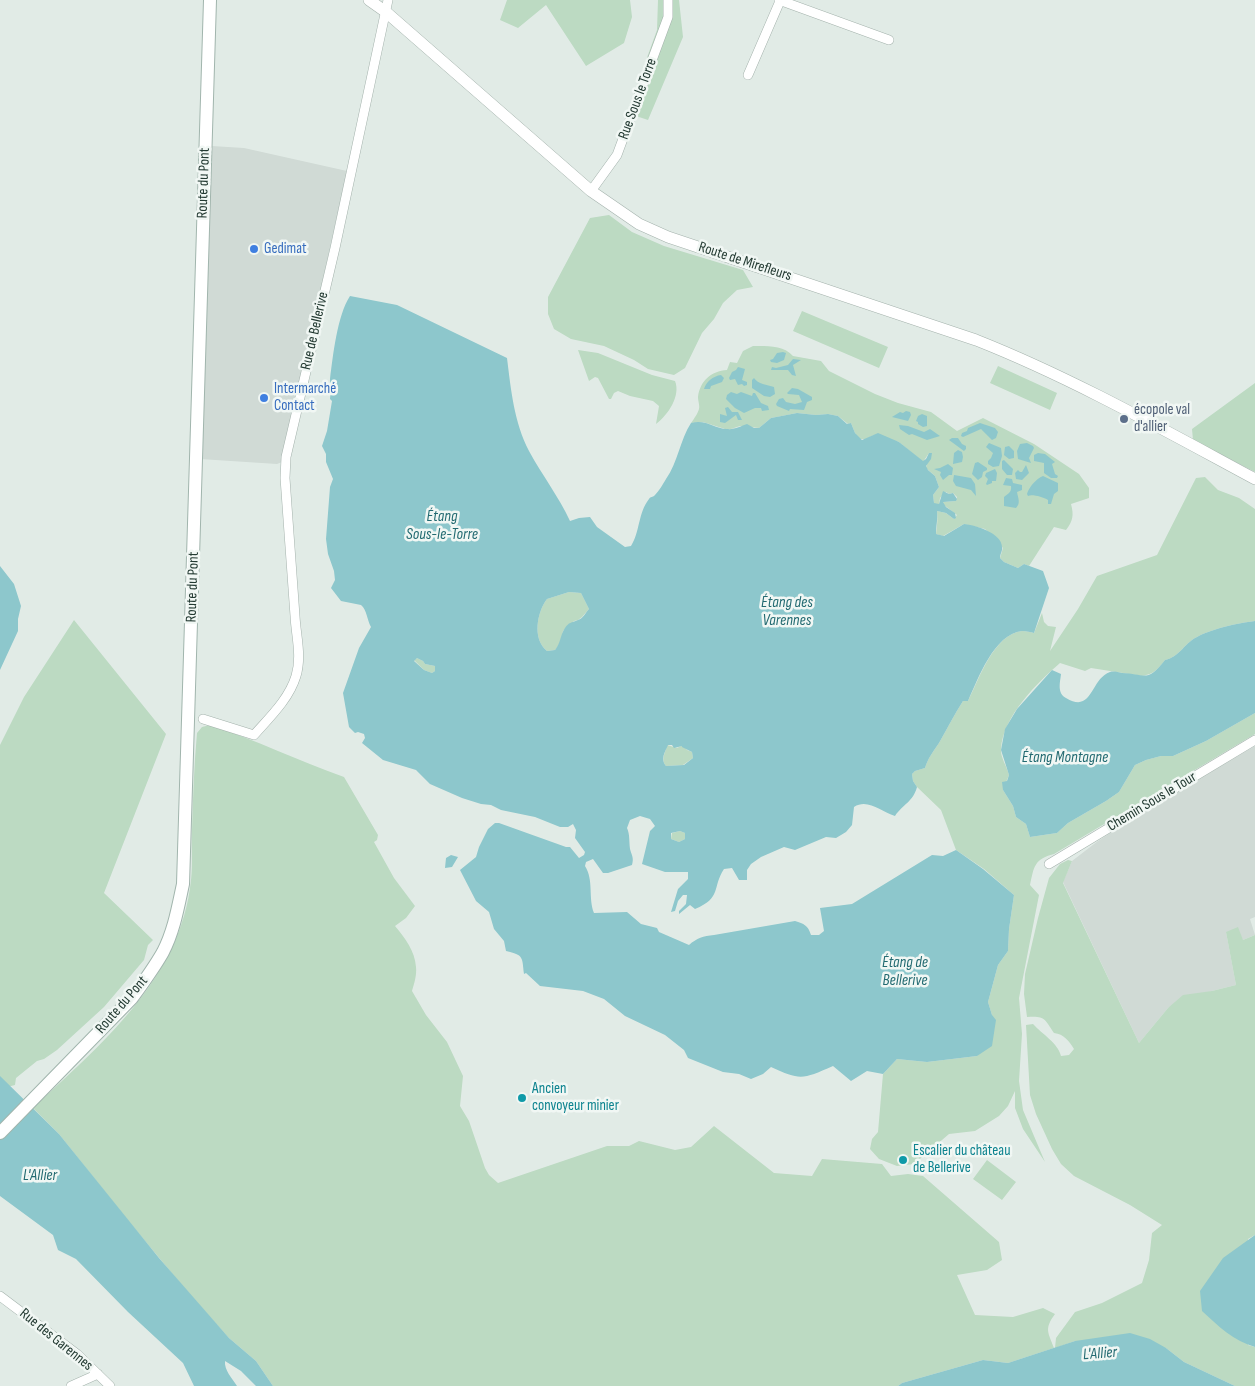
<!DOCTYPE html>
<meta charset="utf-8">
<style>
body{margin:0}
canvas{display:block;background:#e1ebe6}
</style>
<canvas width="1255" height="1386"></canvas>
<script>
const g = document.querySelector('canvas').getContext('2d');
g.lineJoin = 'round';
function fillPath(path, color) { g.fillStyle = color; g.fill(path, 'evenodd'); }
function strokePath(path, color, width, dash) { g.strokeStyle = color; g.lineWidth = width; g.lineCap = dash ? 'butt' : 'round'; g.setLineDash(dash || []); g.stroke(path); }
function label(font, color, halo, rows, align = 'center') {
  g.font = font + ' "Sofia Sans Condensed",sans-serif'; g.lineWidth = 5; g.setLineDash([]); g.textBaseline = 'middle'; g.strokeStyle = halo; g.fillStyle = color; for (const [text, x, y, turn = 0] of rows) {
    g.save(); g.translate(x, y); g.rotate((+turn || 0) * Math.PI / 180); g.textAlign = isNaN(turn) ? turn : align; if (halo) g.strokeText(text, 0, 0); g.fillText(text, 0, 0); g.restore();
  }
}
const built = new Path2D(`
 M212,146L244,148L347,171L282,462L277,464L200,459Z
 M1255,746V917L1250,919L1255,935L1243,940L1226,932L1236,985L1212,991L1168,1008L1139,1043L1063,882L1072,861L1098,841L1144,811Z`);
const green = new Path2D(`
 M507,0H630L632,17L624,43L586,66L546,5L518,28L500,20Z
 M658,0H679L683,37L648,120L627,113L657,30Z
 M609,215L632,232L664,246L743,270L753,287L737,290L723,303L714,319L702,333L685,368L674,375L648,369L634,360L604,346L571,339L554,329L548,314V297L590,218Z
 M802,311L888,347L879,368L793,331Z
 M753,346C766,346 784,345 793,356L821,361L829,371L875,394L898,403L931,412L957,431L983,418L1034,444L1079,474L1089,488V498L1071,504C1074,515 1073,521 1066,530L1054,527L1029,566L1024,564L1018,568L1004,562L1000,558L1003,548L985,529L964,524L943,536L936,534C937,525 938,520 937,511L946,513L954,519L957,515L944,505L943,502L956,501L957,497L953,493L949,494L946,492L940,498L939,505L934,504L933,495L939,487L935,476L926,468L929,453L923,462L899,442L874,435L866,439H859L855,433L851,423L848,424L838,416L828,414L816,415L797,413L771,418L759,428L740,426L731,429H725L703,422L691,423C694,419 698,413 699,409C700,406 698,401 698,397C700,381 711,371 727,370L730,362L737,363L743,351Z
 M578,350L598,353L652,375L675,381C681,396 668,415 656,424L659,406L653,401L630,396L618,391L614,393L611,399H609L598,378L595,377L589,381Z
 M998,366L1057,393L1050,410L990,383Z
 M1255,383V472L1193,440L1192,429Z
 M1205,477L1218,490L1239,498L1255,509V621C1238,623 1211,629 1197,637C1183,644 1181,656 1165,660C1158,669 1154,674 1142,676L1091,668L1085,671L1060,663C1037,683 1003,716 1001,749C1000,756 1007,767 1009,775L1003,790L1013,806L1016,817L1026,824L1030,837L1057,833L1068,823L1106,801L1119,792L1135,765L1146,760L1161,756H1173L1206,741L1255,713V734L1054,854C1034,859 1034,867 1030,885L1039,895L1019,998L1022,1034L1019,1081L1023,1110L1045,1162L1023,1129L1015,1108V1091L1008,1106L999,1116L975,1131L949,1134L914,1164L897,1166L879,1159L870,1149L872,1139L878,1132L883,1074L897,1059L927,1062L977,1056L992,1015L988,1002L998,965L1008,951L1009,929L1014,895L984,869L956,850L941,810L917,787L913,781L912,774L915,771L925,768C928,758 933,752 939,743C947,729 954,715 963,701H968C979,679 994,634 1022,631C1026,631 1031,632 1034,633L1042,613L1044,622L1048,626L1056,627L1050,651L1078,609L1097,576L1157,555L1196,478Z
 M569,592L581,593L589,609L582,617L578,620L574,621L563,631L561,643L555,650L547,651C532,639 537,612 547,599Z
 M74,620L166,734L104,893L153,940L148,945L144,960L104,1007L57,1050L44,1059L37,1061L16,1078L15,1085L7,1087L0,1080V745L24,697Z
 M417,658L423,661L425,664L435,666V671L432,673L424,670L414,660Z
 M210,725C256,740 299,761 344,777L378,835L377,840L374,842L394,878L415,906L406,918L395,926C405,938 415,951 416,967C417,975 414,984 412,991L426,1015L447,1042L463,1076L460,1106L469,1121L485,1168L489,1175L498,1183L607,1146H629L639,1141L675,1150L691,1147L714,1126L774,1173L812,1176L822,1159L882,1164L891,1176L908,1174L923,1176L999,1242L1002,1260L987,1270L957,1275L975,1315L1013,1317L1043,1308L1055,1314C1044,1329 1048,1332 1054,1348L1008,1363L983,1360L902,1383L898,1386H273L256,1361L229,1338L190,1295L121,1212L59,1134L33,1108C100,1045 181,979 191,880C193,864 191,847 192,831C193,798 194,765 197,733L202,727Z
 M667,745L677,748L683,745L687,750L692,752L693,758L683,765L666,766C660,759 666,752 667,745Z
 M680,831L685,833V839L679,842L671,839L672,833Z
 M1068,860L1072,861L1063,883L1139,1043L1168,1008L1183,995L1212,991L1236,985L1226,932L1238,927L1243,940L1255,935V1235L1248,1239V1345L1255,1347V1386H1235L1184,1362L1166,1348L1075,1341L1055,1348L1056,1338L1075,1312L1102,1303L1142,1283L1149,1260L1152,1233L1162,1225L1130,1205L1074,1176L1061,1164L1052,1149L1036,1114L1030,1095L1026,1025L1033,1024C1042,1034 1058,1043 1061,1056L1069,1055L1074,1049C1069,1041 1064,1034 1054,1033C1044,1018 1045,1016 1027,1017L1024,994L1025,974L1038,918L1049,878L1060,864Z
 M987,1160L1016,1182L1002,1200L973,1179Z`);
const water = new Path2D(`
 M350,296L397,305L507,358C511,390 514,422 529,451C542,475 559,497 570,521L579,518L590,517L597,527L625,547L631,546C640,532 638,513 649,499C651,496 652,498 655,495C659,491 663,484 666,479C678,462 680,440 691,423C707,419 714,429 727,429C734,430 741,426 747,424L754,428H759L771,418L797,413L816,415L828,414L838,416L847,424L851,423L855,433L862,440L878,433L899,442L923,461L926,459L929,453H932L931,459L926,466L928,470L935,476L939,487L933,495L934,503L939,504L943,491L949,494L953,493L957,499L956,501L943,502L946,507L955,513L956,518L954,519L946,513L937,511C938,520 936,525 936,534L944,536L964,524C975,525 1002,533 1002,547C1003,550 1000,554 1000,558L1004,562L1018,568L1024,564L1043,571L1049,588L1034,633C1031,632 1026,631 1022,631C994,634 978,679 968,701H963C954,715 947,729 939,743C933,752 928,758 925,768L915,771L912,774L913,781L917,787C913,802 903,804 895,816C881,812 868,798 854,807L852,825L846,832L836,838L826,837L795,850L784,847L761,857L751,864L747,870V880H739L732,868L724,869C712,887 722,898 695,909L690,905L679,914V911L686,904L687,895H683L678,901L675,911L671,912L678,889L688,879V872H665L642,864L650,831L655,826L650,819L640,816L630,820L627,828C630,835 629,841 630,849C632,856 634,858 632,865L608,873H603L593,859L586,862L585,866C594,880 588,898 594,913L627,912L641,924L657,928L659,932L689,945C697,938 703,936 714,935L795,921C804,924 808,925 811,935H819L824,931L820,908L852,904L932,855L943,856L956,850L983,869L1014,895L1009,929L1008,951L998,965L988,1002L992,1015L996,1020L992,1046L977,1056L927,1062L897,1059L883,1074L867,1071L851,1081L833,1066C803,1079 801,1081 771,1067L763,1074L751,1079L739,1074L723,1072L688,1058L684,1050L665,1035L625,1016L604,999L583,991L540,986L526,973L524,974C522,957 524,955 506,951L504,941L494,929L489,912L476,901L460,870L476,857L479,847L488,829L495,823H499L566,847H570L579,858L584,855L585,852L575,838L576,830L573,824L568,827H560L535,817L501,810L491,805L481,804L462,798L430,784L416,770L383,760L362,743L365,738L364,734L358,732L355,733L349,727L343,693L359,648L371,627C367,620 367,610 361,605L341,601L331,588L335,580L334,571L328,554L326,539L330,487L333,479L326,462V454L322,446L327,431L332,401L330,399C331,393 330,386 330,379C333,356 337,316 350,296ZM569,592L581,593L589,609C586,612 583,619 578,620C571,623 569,622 565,628C560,635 561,643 555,650L547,651C532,639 537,612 547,599ZM417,658L423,661L425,664L435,666V671L432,673L424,670L414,661ZM668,745H672L674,748L682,746V747L692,752L693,758L684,765L666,766C660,759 665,752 668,745ZM680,831L685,833V839L679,842L671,839V833Z
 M783,352L786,353L784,360L777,363L771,362L770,360L773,359L777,353Z
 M793,359L801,360L793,365L796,376L792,375L788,370H771L772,367L776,368L788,365Z
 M738,367L745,369L742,380L747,382V385L744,386L742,384L738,385L735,379L730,380L729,378L732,372L736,370Z
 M721,375L724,378L722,382L711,386L710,389H704C706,382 713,376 721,375Z
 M754,378C758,384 767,385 774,387L775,394L770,397L764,396L752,388V380Z
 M792,388L798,389L812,397V400L807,402L804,410L790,409L789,411L777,406L776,404L779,399L783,398L786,402L795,404L802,402L799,395L788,394L787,393Z
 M731,392L737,394L741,392L752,396L753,393H755L761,403L768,406L769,410L762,411L761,408H755L744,413L735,408L726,399L727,395Z
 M728,407L732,412H738L742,420H738L736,415L725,423L720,422V414L727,416L725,408Z
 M906,411L910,412L911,415L908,421L892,417L900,412L903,413Z
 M922,414L927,416V426L923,427L918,424V422L916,421L918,416Z
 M980,423L995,428L998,432L996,438L992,440L981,429L963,437L961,436L962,433L967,431L968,428Z
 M899,425L908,426L924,432L930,429L940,436L927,440L912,434L909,435L900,429Z
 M952,438H958L962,444L966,446V449L964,451L949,440Z
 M989,443L1001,448L1002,456L999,466L993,467L988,464V461L991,458L993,453L986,447Z
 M1027,443L1033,446L1034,448L1029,458L1031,463L1018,459L1017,451L1020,444Z
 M1009,446L1014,451V458L1009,459L1004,455L1005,447Z
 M958,450L962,452L963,457L962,462L953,464L954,453Z
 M1038,453L1045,454L1055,462L1052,464L1055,474L1058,476L1057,478H1051L1044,473V463L1034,461V455Z
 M1004,460L1013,469L1012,475H1007L1002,469V461Z
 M978,462L987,468V470L983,472L982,477L978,480L972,474L975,463Z
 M948,464L953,468L952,475H949L943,480L940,475L941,472L934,469L940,468Z
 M1026,465L1029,473L1022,480L1016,479L1015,473L1018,470L1020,472H1022Z
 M995,469L997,473L996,481H992V483L987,485L986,484L988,479L985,476L986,473Z
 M954,475L971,478L975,484L976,496L971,490L956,486L953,481Z
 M1043,476L1058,483V491L1054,494L1051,504H1048V500C1043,497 1032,494 1028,496L1027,494C1029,487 1036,479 1043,476Z
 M1006,478L1012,479L1013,483L1022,485V490L1017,492C1018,498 1021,503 1016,508L1004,506V497C1007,494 1012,493 1011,486L1003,485Z
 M0,566L14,584L21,606L18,619V631L0,670Z
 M1255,621V713L1206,741L1173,756H1161L1146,760L1135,765L1119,792L1106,801L1068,823L1057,833L1030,837L1026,824L1016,817L1013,806L1003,790L1002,782L1007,781L1009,775L1001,750L1005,729L1017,709L1052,670L1061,674C1060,683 1057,693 1066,698C1093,714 1090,679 1110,672C1113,671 1118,672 1122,673C1146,674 1147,683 1165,660C1181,656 1183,644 1197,637C1211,629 1238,623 1255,621Z
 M451,855L458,857L452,867L445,868L446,858Z
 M0,1076L59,1134L159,1258L229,1338L256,1361L273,1386H256L241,1371L225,1361C224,1370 232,1378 237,1386H194L183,1363L128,1312L76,1259L58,1250L53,1235L0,1196Z
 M1255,1235V1347C1234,1341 1218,1326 1202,1311L1200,1291L1223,1258Z
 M1130,1333L1150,1339L1166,1348L1184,1362L1235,1386H898L902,1383L983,1360L1008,1363L1075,1341Z`);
const minor = new Path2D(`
 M779,0L889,40
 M748,75L780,1
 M591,191L617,155L668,17V0
 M203,719L254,735C270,717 289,699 296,676C302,656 296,636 295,616C292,570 288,524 285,478L286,457L335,248L388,0
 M1049,864L1255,740
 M0,1296L77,1354L110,1386
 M71,1386L98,1374`);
const tertiary = new Path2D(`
 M369,0L386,12L591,191L639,224L668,237L976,340C1072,378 1164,430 1255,479`);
const secondary = new Path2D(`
 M0,1133L132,998C143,983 154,968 163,952C174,931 178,907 183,884L210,0`);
const markers = [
 [254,249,5,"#3f7fe0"],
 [264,398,5,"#3f7fe0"],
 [1124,419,5,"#5c6f8a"],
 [522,1098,5,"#0f9aa8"],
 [903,1160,5,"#0f9aa8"]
];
const streetNames = [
 ["Rue Sous le Torre",638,99,-70],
 ["Route du Pont",204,183,-88],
 ["Route de Mirefleurs",745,262,18],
 ["Rue de Bellerive",315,331,-77],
 ["Route du Pont",193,587,-88],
 ["Chemin Sous le Tour",1152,802,-31],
 ["Route du Pont",122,1005,-49],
 ["Rue des Garennes",56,1340,39]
];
const shopNames = [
 ["Gedimat",264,249],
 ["Intermarché",274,389],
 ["Contact",274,406]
];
const serviceNames = [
 ["écopole val",1134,410],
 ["d'allier",1134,427]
];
const cultureNames = [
 ["Ancien",532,1089],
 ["convoyeur minier",532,1106],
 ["Escalier du château",913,1151],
 ["de Bellerive",913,1168]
];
const waterNames = [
 ["Étang",442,517],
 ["Sous-le-Torre",442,535],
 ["Étang des",787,603],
 ["Varennes",787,621],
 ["Étang Montagne",1065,758],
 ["Étang de",905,963],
 ["Bellerive",905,981],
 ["L'Allier",40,1176],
 ["L'Allier",1100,1354,-4]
];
fillPath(built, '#d0dad5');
fillPath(green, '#bcdac2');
fillPath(water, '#8dc7cc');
strokePath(minor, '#a4b2ac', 10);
strokePath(tertiary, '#a4b2ac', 12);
strokePath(secondary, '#a1b5ad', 14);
strokePath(minor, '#fff', 9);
strokePath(tertiary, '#fff', 11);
strokePath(secondary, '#fff', 12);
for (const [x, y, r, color] of markers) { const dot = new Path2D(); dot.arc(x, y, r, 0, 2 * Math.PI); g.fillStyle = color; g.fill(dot); strokePath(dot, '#f1f7f4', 2); }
label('15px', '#233a32', '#f1f7f4', streetNames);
label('15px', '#366cbe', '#f1f7f4', shopNames, 'left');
label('15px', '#4e5e75', '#f1f7f4', serviceNames, 'left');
label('15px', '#0d838f', '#f1f7f4', cultureNames, 'left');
label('italic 16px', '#226a71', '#f1f7f4', waterNames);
</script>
